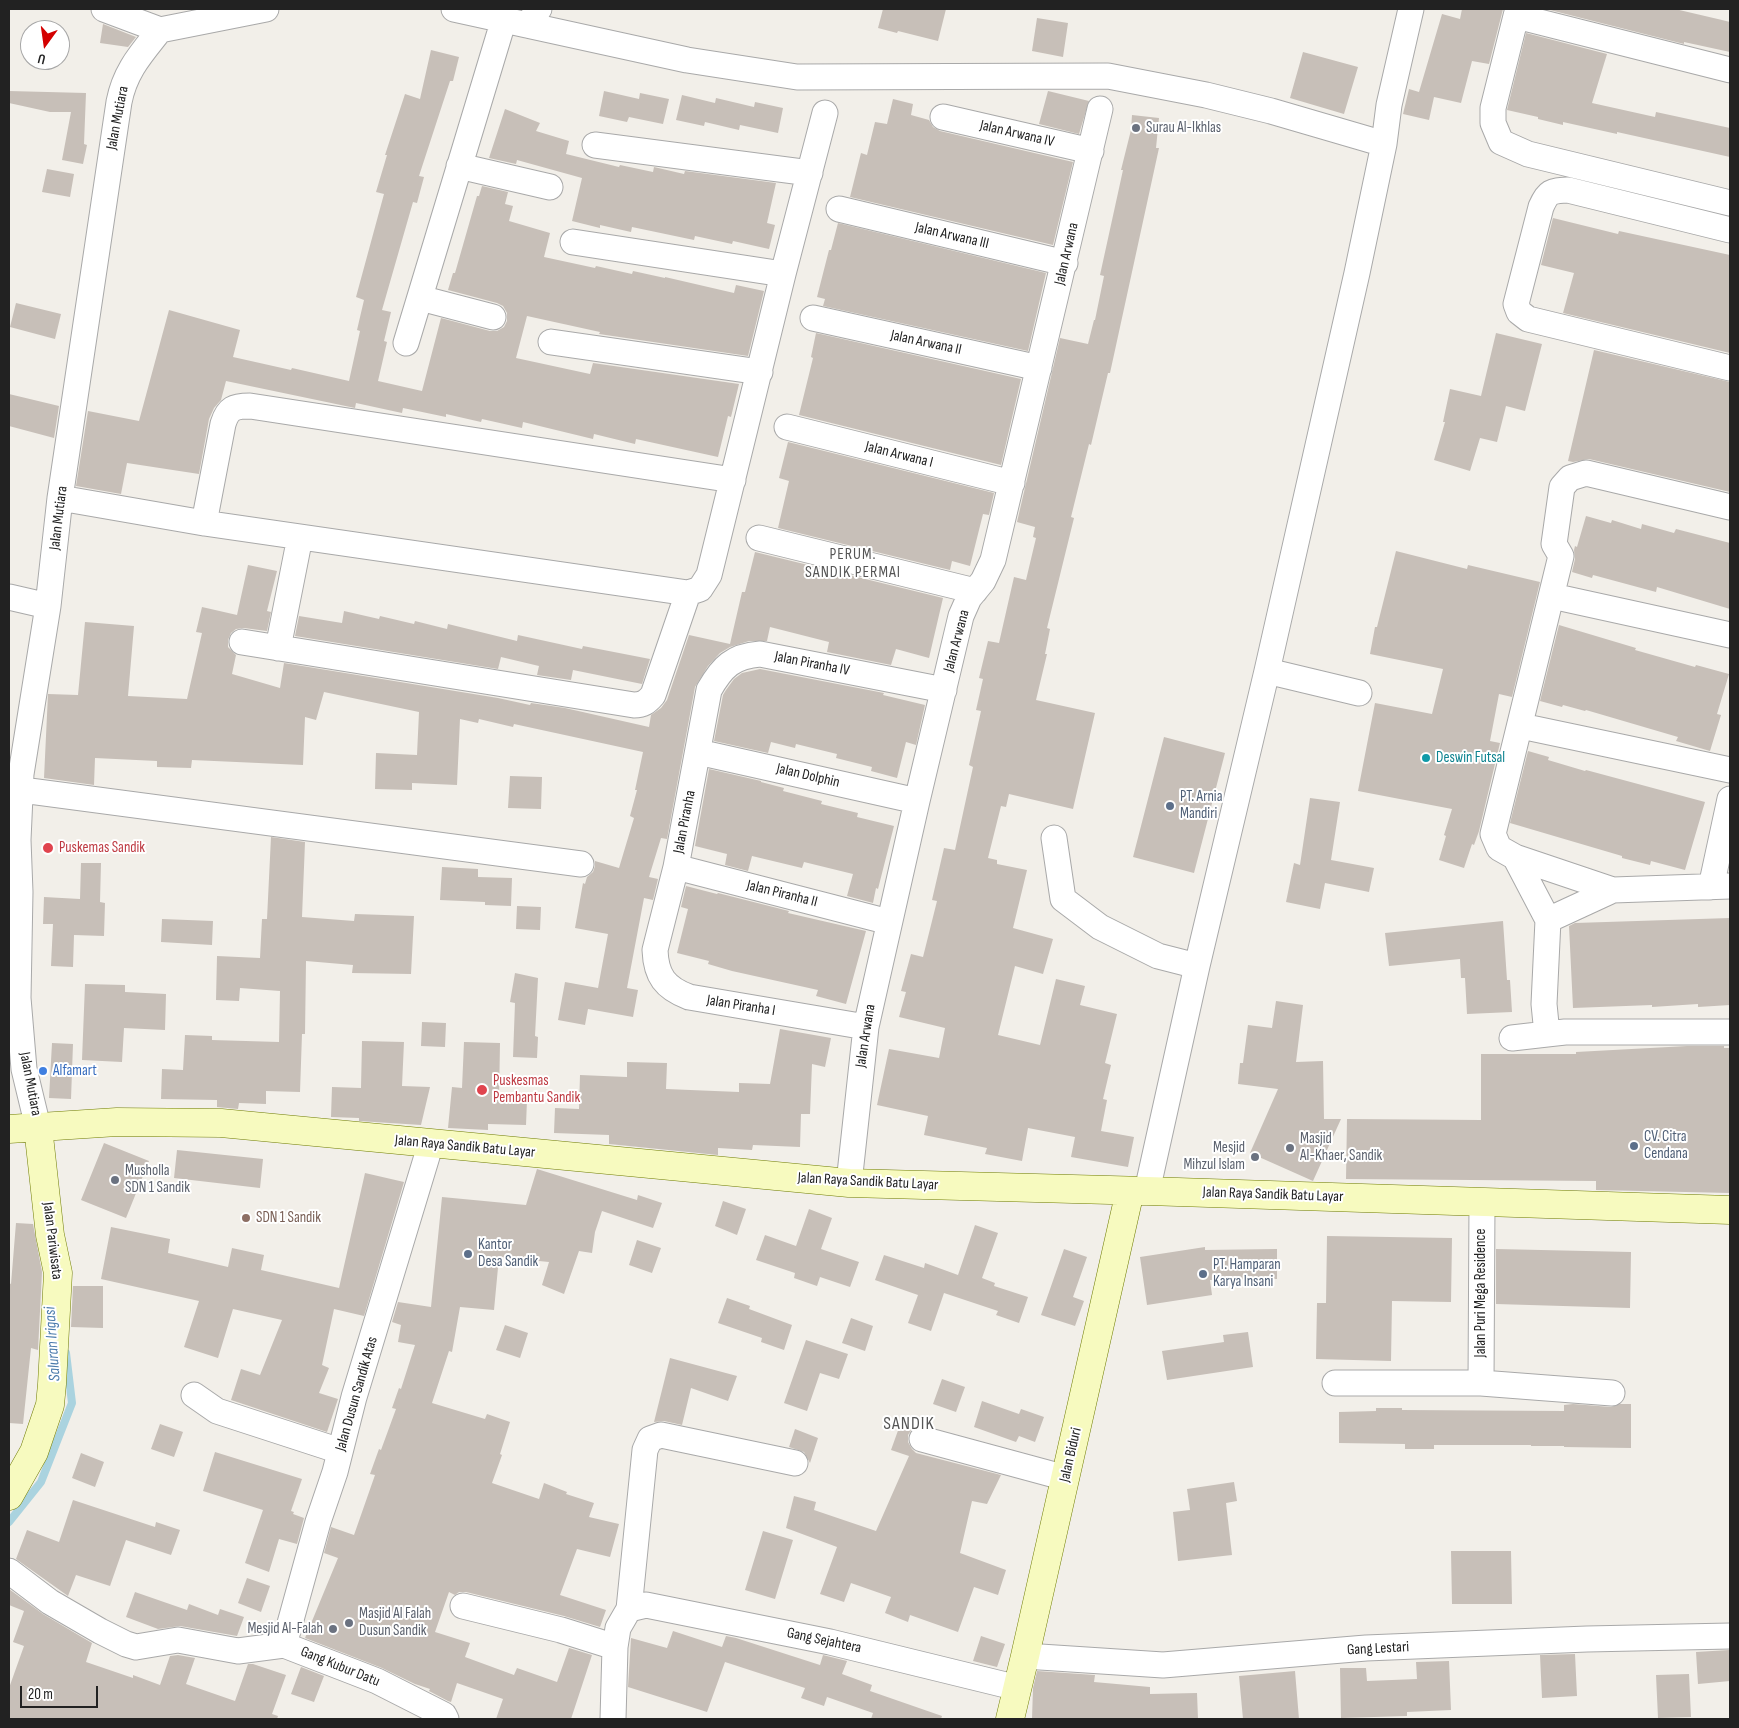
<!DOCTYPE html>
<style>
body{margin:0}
#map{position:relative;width:1739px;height:1728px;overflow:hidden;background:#f2efe9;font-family:"Sofia Sans Condensed",sans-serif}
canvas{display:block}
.frame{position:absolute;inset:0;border:10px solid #222;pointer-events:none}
.north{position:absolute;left:20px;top:20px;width:50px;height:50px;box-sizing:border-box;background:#fff;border:1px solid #a7a7a7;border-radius:50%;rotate:194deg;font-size:14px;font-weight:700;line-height:20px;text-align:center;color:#222}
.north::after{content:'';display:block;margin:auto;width:18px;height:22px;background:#d40000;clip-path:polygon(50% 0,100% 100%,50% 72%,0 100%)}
.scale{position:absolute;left:20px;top:1686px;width:78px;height:22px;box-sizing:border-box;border:2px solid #222;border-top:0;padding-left:6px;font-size:15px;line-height:18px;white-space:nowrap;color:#222;-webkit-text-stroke:4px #fff;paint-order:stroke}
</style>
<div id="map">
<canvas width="1739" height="1728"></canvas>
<div class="frame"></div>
<div class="north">U</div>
<div class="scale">20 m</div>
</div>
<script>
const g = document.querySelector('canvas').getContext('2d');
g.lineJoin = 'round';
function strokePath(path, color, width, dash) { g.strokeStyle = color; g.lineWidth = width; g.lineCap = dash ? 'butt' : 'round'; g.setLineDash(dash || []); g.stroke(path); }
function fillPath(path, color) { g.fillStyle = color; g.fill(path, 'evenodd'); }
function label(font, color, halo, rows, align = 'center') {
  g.font = font + ' "Sofia Sans Condensed",sans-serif'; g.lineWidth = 4; g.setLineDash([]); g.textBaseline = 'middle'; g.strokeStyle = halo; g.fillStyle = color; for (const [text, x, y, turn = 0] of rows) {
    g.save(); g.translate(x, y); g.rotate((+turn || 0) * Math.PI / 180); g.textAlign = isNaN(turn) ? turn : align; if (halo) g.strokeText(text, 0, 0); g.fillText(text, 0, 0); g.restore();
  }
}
const stream = new Path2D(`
 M9,1522L41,1482L72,1403L66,1353`);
const building = new Path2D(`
 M883,9H946L938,41L898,31L897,33L878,28Z
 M1462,9H1503L1489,64L1472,61L1461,103L1434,97L1429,120L1403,114L1409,89L1419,92L1442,14L1460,19Z
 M1546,9H1675L1722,20L1730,22V52L1684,42V44Z
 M1037,18L1068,23L1063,57L1032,51Z
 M103,24L136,37L128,47L100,43Z
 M1526,33L1607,54L1592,103L1655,117L1656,112L1730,128V157L1617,132V134L1563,122V125L1538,119V117L1507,110Z
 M431,50L459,57L453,81H450L419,176L424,177L417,203L413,202L382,310L391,312L384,341L387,342L378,381L422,391L441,318L490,331H497L504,327L507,321V313L503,306L497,303L448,290L453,273H455L477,196H479L482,186L508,192L505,204L513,206L509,221L550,233L544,257L595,268L596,266L632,274L633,271L665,278V277L734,293L736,285L764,291L748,356L599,334L600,332L527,316L516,358L590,374L593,363L739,384L731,417L728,416L718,457L636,439L635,444L594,434L593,439L523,422L522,428L482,419L481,422L446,414V417L403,408L402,413L356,403L355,408L226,381L221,400L214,408L209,419L199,474L127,463L121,494L76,486L88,411L139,421L169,310L240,330L233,357L291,370L292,368L349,381L360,331L357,330L364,300L356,297L384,194L376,192L387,155H385L405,94L420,99Z
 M1303,52L1358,67L1344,114L1290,98Z
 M9,91L86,93L84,144L87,145L83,164L62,160L71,112H50L9,103Z
 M604,91L639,99L640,93L669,99L663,124L629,117L627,122L599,116Z
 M1048,91L1089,101L1079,134L1039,124Z
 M682,95L715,103L716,98L754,107L755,102L783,108L778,133L740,125L739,130L705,122L704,126L676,120Z
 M893,99L913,104L911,115L929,120L933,127L940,131L1073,162L1053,245L850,197L861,153L867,155L875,122L887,124Z
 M505,109L540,123L536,131L569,141L566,154L619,167L620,165L653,172L654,167L684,174L685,171L776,183L767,223L775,225L769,249L733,241L732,244L695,236L694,240L632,227L631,232L600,225V228L572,221L582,178L517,160L516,164L489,158Z
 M1132,115L1159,118L1156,148H1159L1110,373H1108L1091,445L1089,444L1071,517L1074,518L1047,628L1050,629L1045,654H1047L1036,700L1095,713L1073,809L1009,794L1006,807L1001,806L988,858L997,860V864L1027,870L1013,928L1053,939L1043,974L1015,966L998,1035L1040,1045L1056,979L1085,986L1080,1005L1117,1014L1105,1063L1111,1065L1103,1099L1107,1100L1101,1131L1134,1137L1128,1167L1071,1157L1075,1137L1028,1128L1022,1161L985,1154L987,1148L924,1135L928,1116L877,1105L889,1049L939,1058L945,1028L899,1017L906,992L901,991L911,954L923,957L937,901L932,900L944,848L955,850L973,767L969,765L981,711L976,710L983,679L979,678L988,641L999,643L1014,577L1026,580L1036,538L1033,537L1035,527L1017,522L1060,338L1088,344L1094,320H1095L1104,276L1100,275L1123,170H1121L1131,130Z
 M47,169L74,174L70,197L42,192Z
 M1553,218L1618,234L1619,231L1730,255V353L1563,313L1574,273L1541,265Z
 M838,223L1046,273L1028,351L823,306L825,299L817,297L829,250H831Z
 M16,303L61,314L55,339L10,327Z
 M816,333L1021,379L1001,465L799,415L813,358L811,357Z
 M1496,333L1542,344L1525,411L1506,406L1497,442L1480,438L1470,471L1434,460L1445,422H1443L1450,389L1481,396Z
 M1594,350L1730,382V492L1589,459L1573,462L1568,461Z
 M9,394L59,406L54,438L9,426Z
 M788,442L994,493L989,515L983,514L970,566L952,561L950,570L778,528L789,481L779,478Z
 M1586,516L1611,523L1612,520L1641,529L1642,524L1674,533L1676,529L1730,543V609L1657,587L1656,592L1593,575L1592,578L1572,572L1575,559L1574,550L1575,546L1577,547Z
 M1396,551L1467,569L1468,565L1540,582L1512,697L1499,694L1490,741L1500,743L1479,831L1474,845L1472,844L1464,868L1439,860L1446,836L1444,835L1452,809L1358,791L1375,703L1432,714L1443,669L1370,654L1375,627H1377Z
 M755,552L943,598L929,658L896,649L891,665L827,652L829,642L770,627L767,641H749L730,647L720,653L708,666L695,687L667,839L661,838L649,877L658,879L653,900L644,898L627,988L638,990L633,1017L588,1009L585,1025L558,1020L565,982L598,988L608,934L575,928L583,883L585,884L587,877L593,872L595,866V861L619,868L634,818L630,816L637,790H635L643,752L514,724L513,727L479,719L478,723L460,719L457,785L412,783V790L375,789L376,753L417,755L419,712L324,692L316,720L305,717L303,765L192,760L191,768L157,767V761L95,758L94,785L44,778L48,694L78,695L85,622L134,626L128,696L187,699L202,633L196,632L202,607L237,615L248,565L277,571L267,611L271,612L267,631L244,628L236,629L231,633L228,640V647L236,655L232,674L280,688L284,663L498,698L530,705L531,703L565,708L649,727L651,715L661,708L667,700L689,635L730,644L742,592H745Z
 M344,611L379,619L380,616L414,624L415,621L447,629L448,624L517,641L518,635L582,649L583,646L650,659L642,684L573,670L571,680L537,675L539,666L501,657L498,669L295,636L299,616L342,623Z
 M1559,625L1636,648L1635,650L1695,667L1696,665L1729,674L1717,714L1721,715L1710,751L1676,741L1678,737L1586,710L1585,711L1563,705L1562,707L1540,701Z
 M760,669L884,693L883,695L925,705L916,745L906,742L897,778L871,771L872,767L836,758L837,754L796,744L795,748L771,742L768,753L714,741L723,695L726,690L734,679L742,673Z
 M1164,737L1225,753L1194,873L1133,857Z
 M1528,751L1549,757L1548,760L1585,771L1586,770L1705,802L1685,870L1651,861L1650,865L1622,858V856L1510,823Z
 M709,769L761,781V782L784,788L783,791L822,801L821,804L858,813L857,817L894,826L878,889L876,888L873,903L847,896L853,874L804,862L802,868L752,856L748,871L725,865L727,854L695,846Z
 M510,776L542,777L541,809L508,808Z
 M1310,798L1340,802L1331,860L1374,868L1369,892L1325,883L1320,909L1286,902L1294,863L1300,865Z
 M271,837L305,842L302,917L354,921L355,914L414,916L411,974L352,973L353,965L306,961L305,1034H302L300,1092L266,1091V1104L239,1103L238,1109L217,1107V1100L161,1099L162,1069L183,1070L185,1035L212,1036V1040L279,1042L280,991L240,988L239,1001L216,1000L217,956L260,958L262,919H267Z
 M81,863H101L100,902L105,903L104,936L74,935L73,967L51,966L53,924H43L44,897L80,899Z
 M442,867L478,869V877L512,878L511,906L485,905V902L440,900Z
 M686,886L717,894L718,893L789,911L788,913L866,931L846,1004L816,996L818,990L732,971L708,964L709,961L677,953L688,909L681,907Z
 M517,906L541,907L540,930L516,929Z
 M1730,918V1005L1698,1007V1004L1652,1007V1005L1573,1008L1569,926L1575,923Z
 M162,919L213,921L212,945L161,942Z
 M1503,921L1507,980H1510L1512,1012L1467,1014L1465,978H1461L1460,959L1389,966L1385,933Z
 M515,973L538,978L535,1036L538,1037L537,1058L513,1057L515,1003L510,1002Z
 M85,984L125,985V992L166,994L165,1030L124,1028L122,1062L82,1060Z
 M1276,1001L1303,1005L1296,1062L1323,1061L1324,1119H1341L1313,1181L1250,1153L1278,1089L1238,1084L1240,1063H1243L1248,1025L1272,1028Z
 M422,1022L446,1023L445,1047L421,1046Z
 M780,1029L831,1038L825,1067L812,1064L810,1114H801L800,1147L753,1145L752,1150L718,1148V1155L609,1144V1135L554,1133L555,1108L579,1109L580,1075L627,1077V1062L667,1063L666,1089L739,1092V1083L770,1084Z
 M362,1041L404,1042L402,1086L430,1087L421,1125L359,1121V1118L331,1117L332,1087L361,1088Z
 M464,1042L500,1043L499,1100H527L526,1125L488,1124V1130L448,1128L452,1087L462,1088Z
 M52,1043L73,1044L71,1099L49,1098Z
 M1687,1046H1724V1048H1730V1193L1596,1190V1181L1346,1179L1347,1119L1481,1120V1054H1576V1052Z
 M104,1143L149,1161L126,1218L81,1200Z
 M177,1150L263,1159L260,1188L174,1178Z
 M537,1169L637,1200L638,1195L662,1203L653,1228L602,1211L595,1232L592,1253L579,1251L564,1294L542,1285L549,1262L499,1257L494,1310L460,1307L452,1352L449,1351L432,1403L485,1419L487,1414L510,1422L500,1454L502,1455L492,1483L539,1499L544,1483L567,1492L566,1494L594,1503L589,1517L619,1524L610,1557L577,1549L560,1595L606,1610L600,1627L564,1616L466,1592H459L455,1595L449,1592L435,1632L470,1643L465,1657L514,1675L517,1668L557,1682L569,1648L592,1655L571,1719H496L503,1699L457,1683L451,1702L448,1701L429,1691L430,1689L415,1684L382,1668L305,1638L338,1558L324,1553L331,1527L354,1535L375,1475L370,1474L379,1449L381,1450L396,1409L392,1408L399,1388L401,1389L415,1345L398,1342L401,1325L392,1322L398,1302L431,1307L442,1197L526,1205Z
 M365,1173L404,1182L364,1316L334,1309L322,1365L329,1368L319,1393L338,1399L327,1432L231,1400L241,1369L260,1375L282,1320L233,1309L218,1358L184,1347L199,1301L101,1279L111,1227L170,1239L168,1253L228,1267L232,1248L264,1255L261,1270L339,1288Z
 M723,1201L746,1209L737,1235L715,1226Z
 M809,1209L832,1218L821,1249L859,1262L850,1287L820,1277L817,1286L794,1278L795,1273L756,1260L765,1235L796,1246Z
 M16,1223L33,1224L42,1272L38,1350L31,1348L23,1424L9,1423V1283L11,1284Z
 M975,1225L998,1233L982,1278L995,1283L994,1286L1028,1297L1019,1323L996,1315L998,1311L944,1293L931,1331L908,1323L918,1295L875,1280L884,1255L924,1268L925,1263L958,1275Z
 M1327,1236L1452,1238L1451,1302L1392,1301L1391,1361L1316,1359L1317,1303H1326Z
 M637,1240L661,1248L652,1273L629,1265Z
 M1205,1247V1250L1277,1249V1279L1210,1280L1212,1295L1147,1305L1140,1257Z
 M1064,1249L1087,1257L1073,1297L1084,1301L1075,1326L1041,1315Z
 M1496,1249L1631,1252L1630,1308L1496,1304Z
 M73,1286H103V1328L71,1327Z
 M727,1298L750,1306L749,1309L792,1325L784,1350L761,1342L762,1338L718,1323Z
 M851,1318L873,1326L865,1351L842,1343Z
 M505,1325L528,1333L520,1358L496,1350Z
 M1248,1332L1253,1367L1167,1380L1162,1351L1224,1342L1223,1335Z
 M806,1340L848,1354L839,1379L820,1373L807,1411L784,1403Z
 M670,1358L737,1376L728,1401L691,1388L682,1425L664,1421L654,1422Z
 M942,1379L965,1387L956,1412L933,1404Z
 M982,1401L1019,1414L1021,1409L1044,1417L1035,1442L1019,1436L1016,1442L974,1427Z
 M1573,1404L1611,1407L1620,1404H1631V1448L1564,1447V1446H1531V1445H1434V1449H1405V1444L1339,1443V1412L1376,1411V1408H1402V1410L1564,1411V1405Z
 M160,1424L183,1432L174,1457L151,1449Z
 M900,1425L912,1429L908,1435V1442L912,1449L916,1453L1001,1475L987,1504L972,1501L960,1553L1006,1570L998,1595L974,1587L958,1632L910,1615L908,1622L885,1613L891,1597L851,1583L844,1602L820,1594L837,1547L786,1528L794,1496L816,1502L814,1510L876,1531L909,1456L891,1450Z
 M795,1429L818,1438L810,1463L804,1452L789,1447Z
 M215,1452L302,1479L291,1511L294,1512L293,1514L304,1518L297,1544L279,1539L269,1572L245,1563L263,1510L203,1491Z
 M81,1453L104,1462L95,1487L72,1478Z
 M1234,1482L1237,1501L1226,1503L1232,1555L1178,1561L1173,1512L1190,1510L1187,1489Z
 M73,1500L155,1527L156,1522L180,1530L171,1555L126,1540L110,1586L76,1575L68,1596L16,1559L27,1530L59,1542Z
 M763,1531L793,1540L775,1599L745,1590Z
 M1451,1551H1511L1512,1604H1452Z
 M247,1578L270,1586L261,1612L238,1603Z
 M9,1589L43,1614L92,1643L86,1662L133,1678V1675L160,1685L170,1656L178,1655L195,1658L186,1684L235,1701L248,1664H253L286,1675L272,1714L278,1716L277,1719H9V1688L24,1646L13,1642L24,1611L9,1605Z
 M135,1592L187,1610L189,1604L218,1615L220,1609L244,1617L237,1636L180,1626L158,1629L126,1617Z
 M673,1631L722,1647L726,1636L736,1638L820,1665L823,1655L847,1661L842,1674L872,1685L870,1691L942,1716L941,1719H871L873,1713L827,1697L824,1706L801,1698L805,1688L725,1662L707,1712L628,1687L631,1638L667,1648Z
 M981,1636L1005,1644L997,1667L973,1661Z
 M1729,1650L1730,1681L1698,1684L1696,1652Z
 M1575,1654L1577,1696L1542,1698L1540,1655Z
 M1449,1661L1451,1710L1407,1712V1716L1341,1718L1340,1668H1366L1367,1681L1417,1679L1416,1662Z
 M301,1667L324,1676L314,1702L291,1694Z
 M1037,1671L1095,1675L1094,1682L1150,1687V1694L1197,1693L1198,1719H1032L1033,1688Z
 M1295,1671L1299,1719H1243L1239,1676Z
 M1689,1674L1691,1717L1658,1718L1656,1675Z`);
const street = new Path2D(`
 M104,9L160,30
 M454,9L527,25L539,9
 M1518,9L1516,16L1730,70
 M1516,16L1493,108V123L1501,142L1528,154L1730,203
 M527,25L687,60L797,77L1108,76L1206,95L1271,111L1384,144
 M943,117L1091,151
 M595,145L810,173
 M459,166L550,187
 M839,209L1065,263
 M1730,230L1568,190C1551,191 1548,191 1541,207L1516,304L1519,312L1528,319L1730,368
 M573,242L783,274
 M420,298L493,317
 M813,318L1039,368
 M551,342L760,372
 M406,343L504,19
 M787,427L1012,483
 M60,498L204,523L688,593L700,589L709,575L783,274L825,113
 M1730,507L1586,473L1570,478L1562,487L1554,544L1561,556L1493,834L1499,848L1515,857L1548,920L1544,1004L1547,1034L1565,1032H1730
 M204,523L223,424C228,408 234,406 250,406L733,480
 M759,538L975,591
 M1552,596L1730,635
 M9,597L48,606
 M242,642L634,705C643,705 647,702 653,695L688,593
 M278,648L300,537
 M1267,671L1359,693
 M1521,726L1730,770
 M698,752L917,801
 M22,790L581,864
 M1054,838L1063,899L1100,927L1158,956L1197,966
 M1515,857L1613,890
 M676,867L889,922
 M1711,887L1730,799
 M1548,920L1613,890L1730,886
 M866,1027L689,997C665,988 656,976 655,950L676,867L709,690C722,667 733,656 760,654L944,690
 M1512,1038L1547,1034
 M38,1127L24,1069L18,998L20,892L18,840L21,774L48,606L60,498L119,102C125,71 141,54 160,30L266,9
 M849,1183L866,1027L917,801L961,616L969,598L983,581L993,560L1100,109
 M1147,1191L1197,966L1267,671L1357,273L1384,144L1389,105L1411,9
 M1335,1383H1481L1612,1393
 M1481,1383L1482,1203
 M194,1395L217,1411L340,1451
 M922,1439L1066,1478
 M9,1571L50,1602L100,1631L126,1644L136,1647L178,1640L238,1651L284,1645L377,1681L444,1715L446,1719
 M463,1606L561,1630L615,1647
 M629,1609L646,1605L830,1642L1018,1688
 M284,1645L318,1522L335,1472L354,1397L431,1143
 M1025,1656L1163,1665L1366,1648L1587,1639L1730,1636
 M613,1719L615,1647L618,1628L629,1609L645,1450L650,1439L661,1435L795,1463`);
const secondary = new Path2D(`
 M9,1129L117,1122L221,1123L849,1183L1147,1191L1730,1210
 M9,1496L34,1452L50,1405L52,1384L58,1273L50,1235L38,1127
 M1010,1719L1025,1656L1130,1191`);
const markers = [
 [1136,128,5,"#6b7280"],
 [1426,758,5,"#0f9aa8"],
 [1170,806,5,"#5c6f8a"],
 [48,848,6,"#e0444e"],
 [43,1071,5,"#3f7fe0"],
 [482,1090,6,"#e0444e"],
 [1634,1146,5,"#5c6f8a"],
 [1290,1148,5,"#6b7280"],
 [1255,1157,5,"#6b7280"],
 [115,1180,5,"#6b7280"],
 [246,1218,5,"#8d6e63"],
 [468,1254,5,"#5c6f8a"],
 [1203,1274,5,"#5c6f8a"],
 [349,1623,5,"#6b7280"],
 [333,1629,5,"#6b7280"]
];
const streetNames = [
 ["Jalan Mutiara",118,118,-79],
 ["Jalan Arwana IV",1017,134,13],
 ["Jalan Arwana III",952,236,13],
 ["Jalan Arwana",1067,254,-77],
 ["Jalan Arwana II",926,343,12],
 ["Jalan Arwana I",899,455,14],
 ["Jalan Mutiara",59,518,-83],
 ["Jalan Arwana",957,641,-75],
 ["Jalan Piranha IV",812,664,11],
 ["Jalan Dolphin",808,776,13],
 ["Jalan Piranha",685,822,-79],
 ["Jalan Piranha II",782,894,14],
 ["Jalan Piranha I",741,1006,9],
 ["Jalan Arwana",866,1036,-81],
 ["Jalan Mutiara",30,1084,79],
 ["Jalan Raya Sandik Batu Layar",465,1147,5],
 ["Jalan Raya Sandik Batu Layar",868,1182,3],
 ["Jalan Raya Sandik Batu Layar",1273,1195,2],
 ["Jalan Pariwisata",52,1241,83],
 ["Jalan Puri Mega Residence",1481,1293,-90],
 ["Jalan Dusun Sandik Atas",357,1394,-74],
 ["Jalan Biduri",1071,1455,-77],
 ["Gang Sejahtera",824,1641,12],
 ["Gang Lestari",1378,1649,-3],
 ["Gang Kubur Datu",340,1667,22]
];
const worshipNames = [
 ["Surau Al-Ikhlas",1146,128],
 ["Masjid",1300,1139],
 ["Al-Khaer, Sandik",1300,1156],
 ["Mesjid",1245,1148,"right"],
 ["Mihzul Islam",1245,1165,"right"],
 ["Musholla",125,1171],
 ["SDN 1 Sandik",125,1188],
 ["Masjid Al Falah",359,1614],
 ["Dusun Sandik",359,1631],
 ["Mesjid Al-Falah",323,1629,"right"]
];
const cultureNames = [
 ["Deswin Futsal",1436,758]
];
const serviceNames = [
 ["PT. Arnia",1180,797],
 ["Mandiri",1180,814],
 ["CV. Citra",1644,1137],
 ["Cendana",1644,1154],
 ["Kantor",478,1245],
 ["Desa Sandik",478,1262],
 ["PT. Hamparan",1213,1265],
 ["Karya Insani",1213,1282]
];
const healthNames = [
 ["Puskemas Sandik",59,848],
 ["Puskesmas",493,1081],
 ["Pembantu Sandik",493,1098]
];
const shopNames = [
 ["Alfamart",53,1071]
];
const educationNames = [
 ["SDN 1 Sandik",256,1218]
];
const neighbourhoodNames = [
 ["PERUM.",853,555],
 ["SANDIK PERMAI",853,573]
];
const waterNames = [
 ["Saluran Irigasi",53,1344,-94]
];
const quarterNames = [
 ["SANDIK",909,1424]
];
strokePath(stream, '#aad3df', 8);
fillPath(building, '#c7bfb8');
strokePath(street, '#a9a9a9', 27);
strokePath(secondary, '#707d05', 29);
strokePath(street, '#fff', 25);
strokePath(secondary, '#f7fabf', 28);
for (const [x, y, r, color] of markers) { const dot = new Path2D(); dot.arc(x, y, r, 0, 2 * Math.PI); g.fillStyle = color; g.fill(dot); strokePath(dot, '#fff', 2); }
label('15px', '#222', '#fff', streetNames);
label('15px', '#5b616d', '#fff', worshipNames, 'left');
label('15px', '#0d838f', '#fff', cultureNames, 'left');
label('15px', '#4e5e75', '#fff', serviceNames, 'left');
label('15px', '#be3a42', '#fff', healthNames, 'left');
label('15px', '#366cbe', '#fff', shopNames, 'left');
label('15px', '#785e54', '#fff', educationNames, 'left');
g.letterSpacing = '1px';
label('16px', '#555', '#fff', neighbourhoodNames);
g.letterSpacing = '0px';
label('italic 16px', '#4a7aab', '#fff', waterNames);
g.letterSpacing = '1px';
label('18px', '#555', '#fff', quarterNames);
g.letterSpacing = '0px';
</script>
